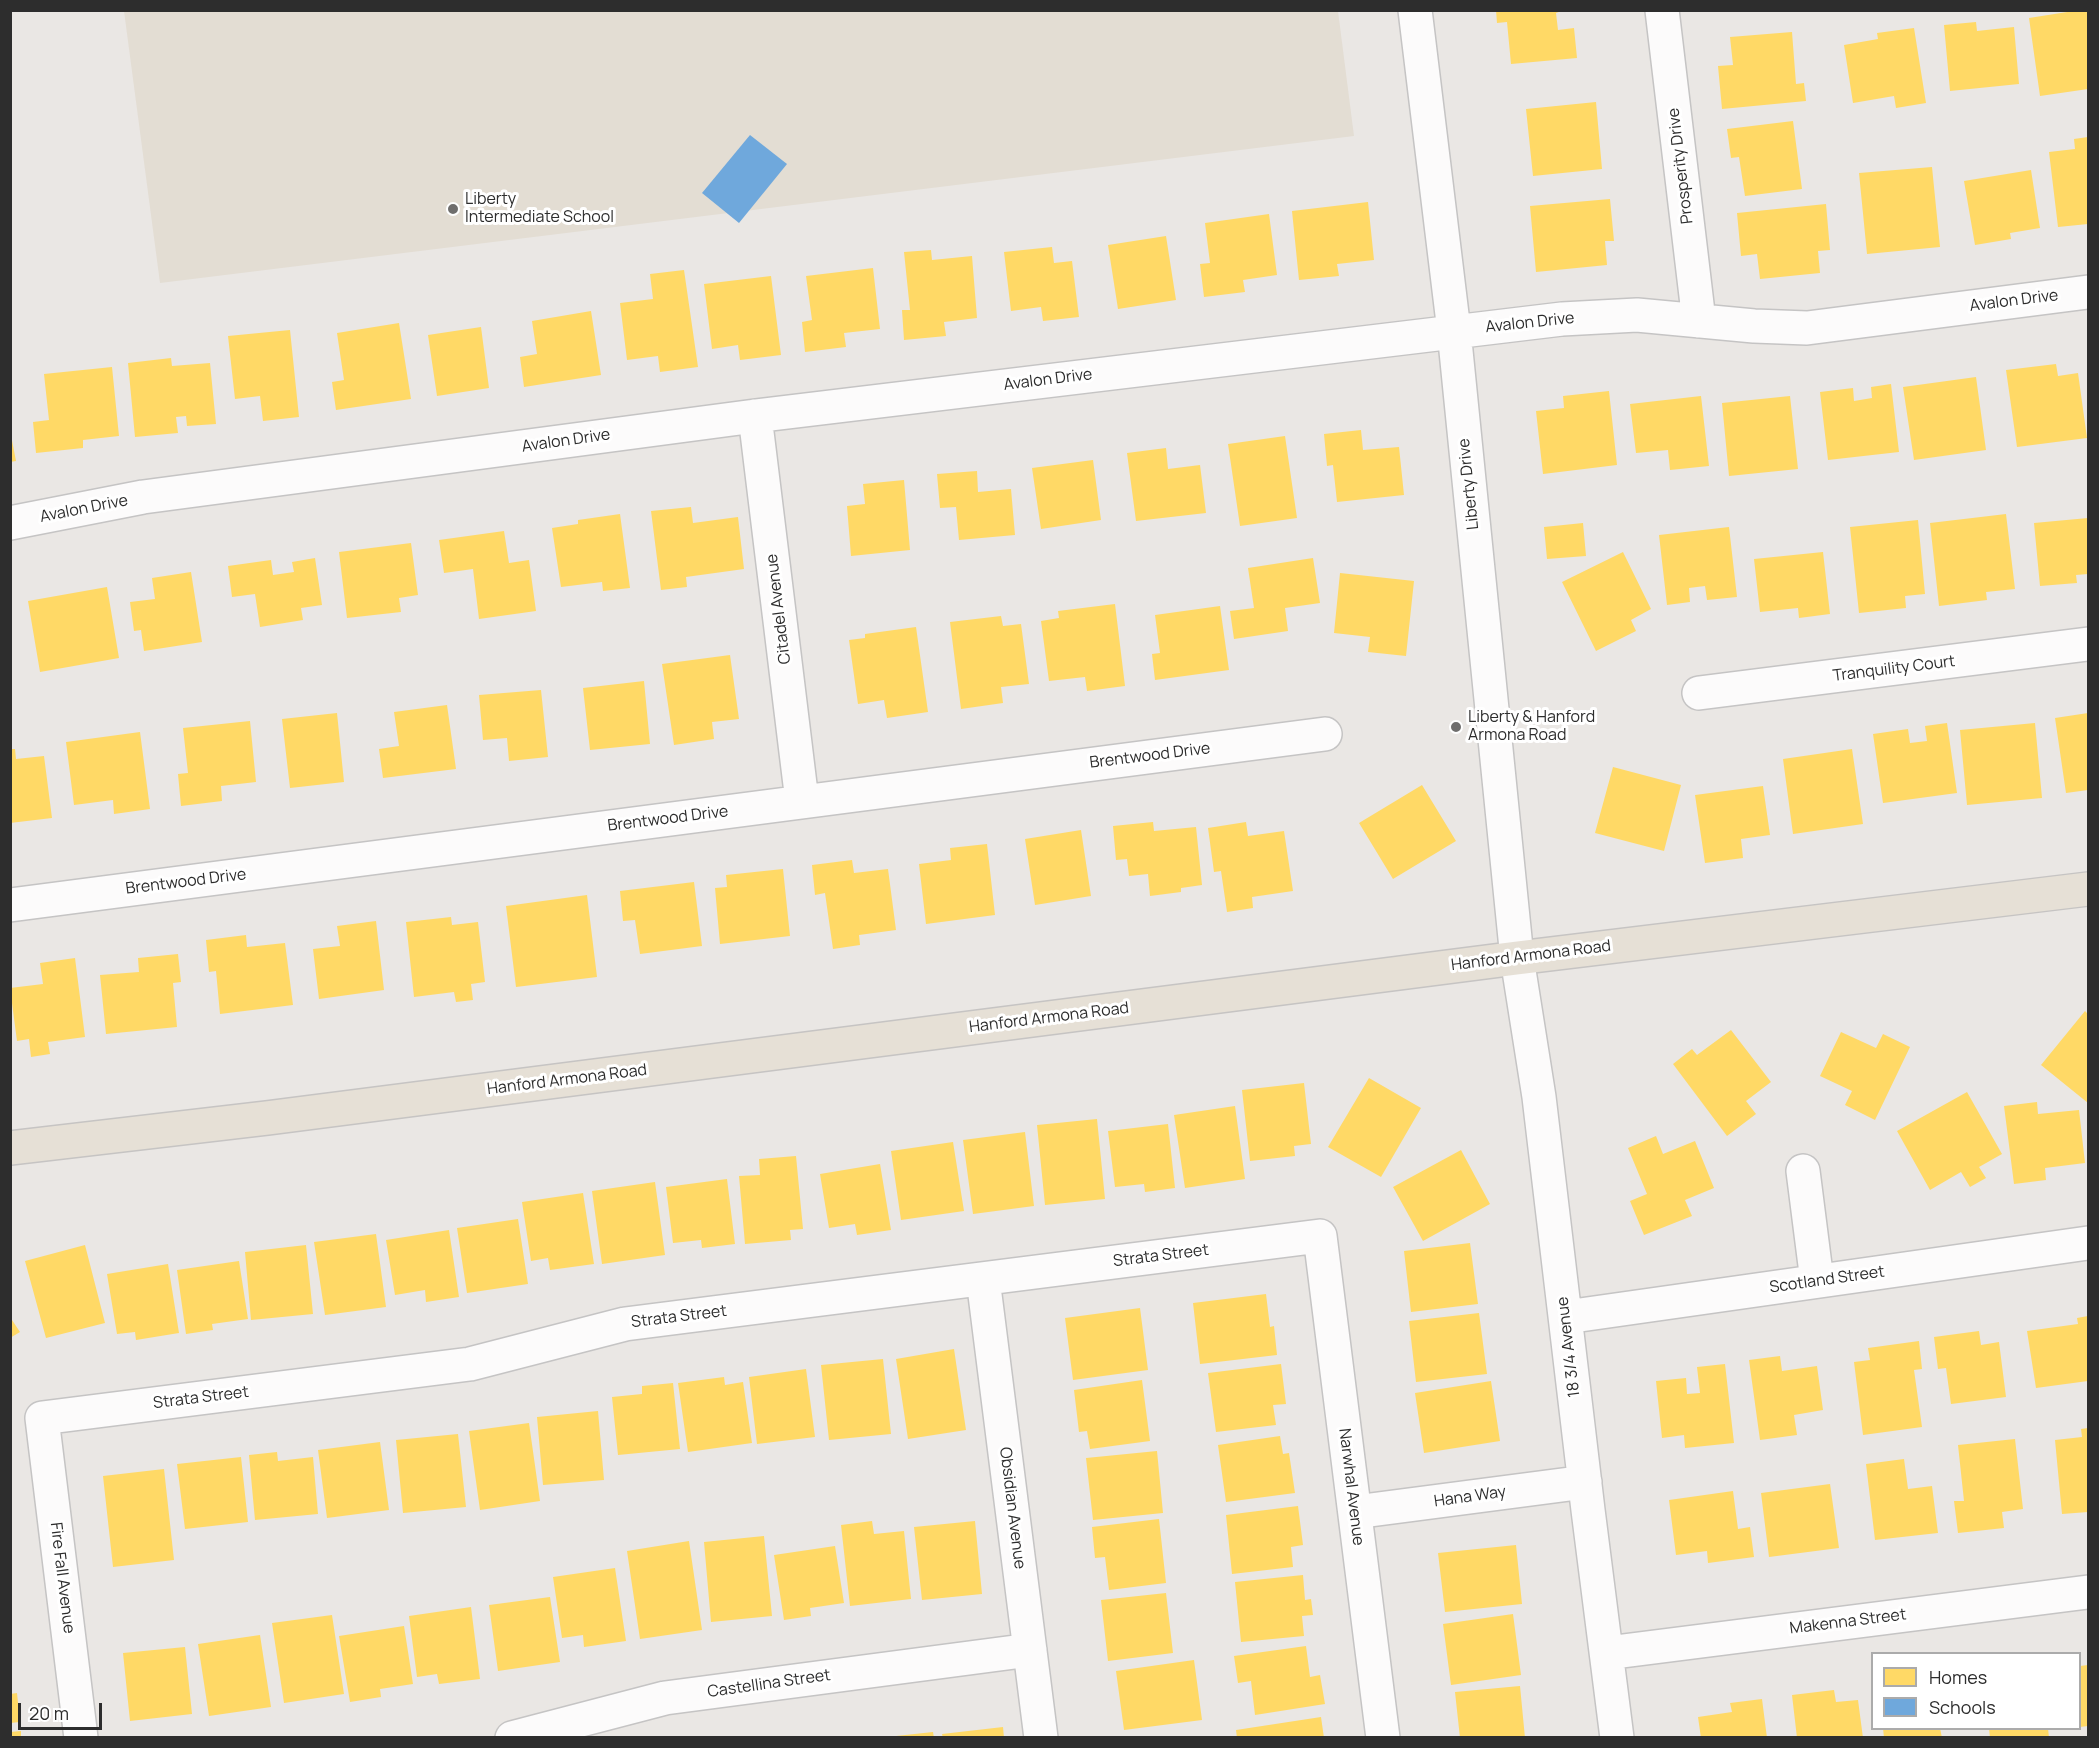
<!DOCTYPE html>
<style>
body{margin:0}
#map{position:relative;width:2099px;height:1748px;overflow:hidden;background:#eae7e4;font-family:Manrope,sans-serif}
canvas{display:block}
.frame{position:absolute;inset:0;border:12px solid #2d2d2d;pointer-events:none}
.legend{position:absolute;left:1871px;top:1652px;width:210px;height:78px;box-sizing:border-box;background:#fff;border:2px solid #ababab;margin:0;padding:8px 10px;list-style:none;font-size:18px;color:#2d2d2d}
.legend li{display:flex;align-items:center;gap:12px;height:30px}
.legend b{width:30px;border:2px solid #ababab}
.scale{position:absolute;left:18px;top:1703px;width:84px;height:27px;box-sizing:border-box;border:3px solid #2d2d2d;border-top:0;padding-left:8px;font-size:18px;line-height:21px;white-space:nowrap;color:#2d2d2d;-webkit-text-stroke:4px #fff;paint-order:stroke}
</style>
<div id="map">
<canvas width="2099" height="1748"></canvas>
<div class="frame"></div>
<ul class="legend">
<li><b style="height:16px;background:#ffd966"></b>Homes</li>
<li><b style="height:16px;background:#6fa8dc"></b>Schools</li>
</ul>
<div class="scale">20 m</div>
</div>
<script>
const g = document.querySelector('canvas').getContext('2d');
g.lineJoin = 'round';
function fillPath(path, color) { g.fillStyle = color; g.fill(path, 'evenodd'); }
function strokePath(path, color, width, dash) { g.strokeStyle = color; g.lineWidth = width; g.lineCap = dash ? 'butt' : 'round'; g.setLineDash(dash || []); g.stroke(path); }
function label(font, color, halo, rows, align = 'center') {
  g.font = font + ' Manrope,sans-serif'; g.lineWidth = 6; g.setLineDash([]); g.textBaseline = 'middle'; g.strokeStyle = halo; g.fillStyle = color; for (const [text, x, y, turn = 0] of rows) {
    g.save(); g.translate(x, y); g.rotate((+turn || 0) * Math.PI / 180); g.textAlign = isNaN(turn) ? turn : align; if (halo) g.strokeText(text, 0, 0); g.fillText(text, 0, 0); g.restore();
  }
}
const education = new Path2D(`
 M124,11H1338L1354,136L160,283Z`);
const homes = new Path2D(`
 M1496,10H1564L1556,13L1558,30L1574,28L1577,58L1511,64L1507,22L1497,23Z
 M2080,10H2088V89L2040,96L2029,18Z
 M1976,22L1977,31L2014,27L2019,84L1950,91L1944,25Z
 M1914,28L1926,103L1896,108L1894,96L1853,103L1844,45L1878,39L1877,33Z
 M1792,32L1796,84L1804,83L1806,101L1722,109L1718,66L1733,65L1730,37Z
 M1596,102L1602,169L1533,176L1526,109Z
 M1793,121L1802,189L1745,196L1739,157L1731,158L1727,129Z
 M2088,137V224L2058,227L2049,152L2075,149L2074,139Z
 M1932,167L1940,247L1867,254L1859,173Z
 M2031,170L2040,228L2010,233L2011,239L1975,245L1964,181Z
 M1610,199L1614,241H1605L1607,265L1536,272L1530,206Z
 M1368,202L1374,260L1337,264L1339,276L1299,280L1292,211Z
 M1826,204L1830,250L1818,251L1820,273L1760,279L1757,254L1741,256L1737,213Z
 M1269,214L1277,275L1243,280L1245,292L1204,297L1200,264L1210,263L1205,223Z
 M1166,236L1176,300L1118,309L1108,245Z
 M1052,247L1054,263L1072,261L1079,317L1043,321L1041,307L1011,311L1004,252Z
 M931,250L932,260L972,256L977,318L944,322L946,336L904,340L902,310H910L904,252Z
 M873,268L880,329L844,333L846,347L805,352L802,322L812,320L806,276Z
 M684,270L698,367L660,372L658,356L627,360L620,303L653,299L650,274Z
 M771,276L781,355L740,360L738,345L712,349L704,284Z
 M591,311L601,375L524,387L520,357L537,354L532,321Z
 M399,323L411,399L336,410L332,382L344,380L337,333Z
 M481,327L489,388L437,396L428,335Z
 M290,330L299,417L263,421L260,396L235,399L228,336Z
 M171,358L172,366L210,363L216,424L187,426L186,416L176,417L178,433L135,437L128,363Z
 M2056,364L2058,376L2078,373L2087,438L2017,447L2006,370Z
 M112,367L119,436L83,440V448L36,453L33,422L49,420L44,374Z
 M1976,377L1986,450L1914,460L1903,387Z
 M1891,384L1899,452L1828,460L1820,392L1853,388L1854,401L1872,398L1871,387Z
 M1609,391L1617,465L1543,474L1536,411L1564,408L1563,396Z
 M1701,396L1709,466L1670,470L1668,450L1636,453L1630,404Z
 M1790,396L1798,469L1729,476L1722,403Z
 M10,430L16,461L10,462Z
 M1361,430L1363,450L1399,447L1404,495L1337,502L1333,465L1327,466L1324,434Z
 M1285,436L1297,518L1240,526L1228,444Z
 M1166,448L1168,469L1200,465L1206,513L1136,521L1127,453Z
 M1093,460L1101,520L1041,529L1032,468Z
 M977,471L978,492L1011,489L1015,535L959,540L956,507L940,508L937,474Z
 M904,480L910,550L851,556L847,506L865,504L863,484Z
 M691,507L693,523L738,517L744,569L686,577L687,587L661,590L651,511Z
 M620,514L630,588L603,591L602,582L561,587L552,528L578,524V520Z
 M2006,514L2015,589L1986,592L1987,600L1939,606L1930,523Z
 M2088,518V574L2076,575L2077,583L2040,586L2034,523Z
 M1918,520L1925,594L1905,596L1906,608L1859,613L1850,527Z
 M1583,523L1586,556L1547,559L1544,527Z
 M1729,527L1737,597L1707,600L1705,586L1689,588L1690,602L1667,605L1659,535Z
 M504,531L509,563L529,560L536,611L479,619L473,569L444,573L439,540Z
 M411,543L418,595L399,598L401,612L347,618L339,552Z
 M1623,552L1651,609L1631,620L1636,631L1596,651L1562,582Z
 M1823,552L1830,614L1799,618L1798,608L1760,612L1754,559Z
 M315,558L322,605L301,608L303,620L260,627L255,594L232,597L228,566L271,560L273,575L294,572L292,562Z
 M1313,558L1320,603L1285,608L1288,631L1234,639L1230,611L1254,608L1248,568Z
 M191,572L202,642L144,651L141,630L134,631L130,602L155,599L152,578Z
 M1340,573L1414,581L1406,656L1368,652L1370,637L1334,633Z
 M107,587L119,658L40,672L28,601Z
 M1115,604L1125,686L1087,691L1085,677L1049,681L1041,621L1059,618L1058,611Z
 M1220,606L1229,670L1155,680L1152,654L1160,653L1155,615Z
 M1001,616L1003,626L1021,624L1029,684L1001,687L1003,703L961,709L950,622Z
 M916,627L928,712L887,718L884,700L858,704L849,640L865,638V634Z
 M730,655L739,719L712,722L714,739L674,745L662,664Z
 M644,681L650,744L590,750L583,688Z
 M541,690L548,757L509,761L507,738L483,740L479,695Z
 M447,705L456,769L383,778L379,749L399,746L394,712Z
 M337,713L344,782L290,788L282,719Z
 M2088,713V790L2066,793L2055,718Z
 M250,721L256,782L221,786L222,801L181,806L178,774L188,773L183,728Z
 M1947,723L1957,793L1883,803L1873,734L1908,729L1910,743L1927,741L1925,726Z
 M2035,723L2042,798L1967,805L1960,730Z
 M140,732L150,809L114,814L113,800L74,805L66,742Z
 M10,749H15L16,759L44,756L52,818L10,823Z
 M1852,749L1863,824L1793,834L1783,759Z
 M1613,767L1681,785L1664,851L1595,833Z
 M1422,785L1456,841L1393,879L1359,823Z
 M1763,786L1770,835L1741,839L1743,858L1705,863L1695,795Z
 M1153,822L1154,831L1196,827L1202,885L1181,888V892L1150,896L1148,874L1129,876L1127,859L1116,860L1113,826Z
 M1246,822L1248,836L1284,831L1293,891L1252,897L1253,908L1227,912L1221,871L1214,872L1208,828Z
 M1081,830L1091,896L1035,905L1025,839Z
 M987,844L995,915L926,924L919,864L951,860L950,848Z
 M852,860L854,873L888,869L896,930L859,935L860,945L833,949L825,893L815,895L812,865Z
 M783,869L790,936L720,944L715,888L727,887L726,875Z
 M694,882L702,946L640,954L635,920L623,921L620,891Z
 M587,895L597,977L516,987L506,906Z
 M451,917L452,925L478,922L485,982L471,984L473,1000L456,1002L454,992L414,997L406,922Z
 M376,921L384,990L319,999L313,949L340,946L337,926Z
 M246,935L247,947L285,943L293,1005L220,1014L216,971L209,972L206,940Z
 M178,954L181,982L173,983L177,1027L106,1034L100,975L139,972L138,958Z
 M75,958L85,1037L48,1042L50,1054L31,1057L29,1039L17,1041L10,988L43,984L40,963Z
 M2085,1011L2088,1014V1103L2041,1065Z
 M1731,1030L1771,1082L1746,1101L1756,1114L1727,1136L1673,1064L1692,1049L1697,1055Z
 M1841,1032L1876,1048L1883,1034L1910,1047L1875,1120L1845,1105L1852,1091L1820,1076Z
 M1369,1078L1421,1108L1381,1177L1328,1147Z
 M1304,1083L1311,1144L1294,1146L1295,1156L1250,1161L1242,1090Z
 M1967,1092L2002,1154L1979,1167L1986,1178L1970,1187L1961,1172L1930,1190L1897,1131Z
 M2037,1102L2038,1114L2079,1110L2085,1163L2045,1168L2046,1180L2014,1184L2004,1106Z
 M1235,1106L1245,1179L1185,1188L1174,1115Z
 M1097,1119L1105,1199L1045,1205L1037,1125Z
 M1168,1124L1175,1188L1145,1192L1144,1184L1115,1187L1108,1131Z
 M1025,1132L1034,1206L973,1214L963,1140Z
 M1656,1136L1663,1154L1695,1141L1714,1188L1685,1200L1692,1216L1644,1235L1630,1201L1647,1194L1628,1148Z
 M953,1142L964,1211L901,1220L891,1151Z
 M1461,1150L1490,1204L1423,1241L1393,1187Z
 M796,1156L803,1229L790,1230L791,1240L745,1244L739,1176L760,1175L759,1159Z
 M880,1164L891,1230L857,1235L855,1224L829,1228L820,1174Z
 M727,1179L735,1244L702,1248L701,1240L673,1243L666,1187Z
 M655,1182L665,1255L602,1264L592,1191Z
 M583,1193L594,1264L550,1270L548,1258L531,1261L522,1202Z
 M518,1219L528,1284L467,1293L457,1228Z
 M449,1230L459,1297L426,1302L425,1290L395,1295L386,1240Z
 M376,1234L386,1307L325,1315L314,1242Z
 M1470,1243L1478,1304L1411,1312L1404,1251Z
 M85,1245L105,1323L46,1338L25,1261Z
 M306,1245L313,1314L251,1320L245,1252Z
 M239,1261L248,1319L212,1324L213,1330L186,1334L177,1270Z
 M168,1264L179,1333L136,1340L135,1332L117,1334L107,1274Z
 M1266,1294L1270,1327L1274,1326L1277,1355L1200,1364L1193,1303Z
 M1140,1308L1148,1370L1073,1380L1065,1318Z
 M1479,1313L1487,1374L1416,1382L1409,1321Z
 M2088,1316V1381L2036,1388L2027,1331L2078,1324L2077,1318Z
 M10,1317L20,1332L10,1338Z
 M1979,1331L1981,1345L1999,1342L2006,1397L1951,1404L1946,1368L1938,1369L1934,1337Z
 M1919,1341L1922,1369L1914,1370L1922,1427L1863,1435L1854,1362L1870,1360L1868,1348Z
 M954,1349L966,1430L908,1439L896,1359Z
 M1780,1356L1782,1371L1817,1366L1823,1410L1794,1415L1797,1435L1760,1440L1749,1360Z
 M883,1359L891,1434L829,1440L821,1365Z
 M1281,1364L1286,1404L1273,1405L1276,1425L1216,1432L1208,1373Z
 M1725,1364L1734,1443L1685,1448L1684,1435L1662,1438L1656,1381L1686,1378L1687,1394L1700,1393L1697,1367Z
 M806,1369L815,1437L757,1444L749,1377Z
 M724,1377L725,1385L743,1382L752,1443L688,1452L678,1383Z
 M1142,1380L1150,1441L1090,1449L1087,1431L1079,1432L1074,1390Z
 M1491,1381L1500,1441L1424,1453L1415,1393Z
 M673,1383L680,1449L618,1455L612,1397L642,1394V1386Z
 M598,1411L604,1480L543,1485L537,1417Z
 M529,1423L540,1501L480,1510L469,1431Z
 M2088,1428V1512L2062,1514L2055,1440L2082,1437L2081,1429Z
 M458,1434L466,1507L403,1513L396,1440Z
 M1280,1436L1283,1454L1289,1453L1295,1493L1226,1502L1218,1445Z
 M2015,1439L2023,1509L2002,1512L2004,1528L1958,1533L1954,1501H1964L1958,1445Z
 M380,1442L389,1510L327,1518L318,1450Z
 M1157,1451L1163,1513L1093,1520L1086,1458Z
 M277,1452L278,1461L313,1457L318,1514L255,1520L249,1455Z
 M241,1457L248,1522L185,1529L177,1464Z
 M1904,1459L1908,1489L1932,1486L1938,1533L1875,1540L1866,1464Z
 M164,1469L174,1560L113,1567L103,1476Z
 M1830,1484L1839,1548L1769,1557L1761,1493Z
 M1733,1491L1738,1529L1750,1527L1754,1557L1708,1563L1707,1551L1676,1555L1669,1500Z
 M1298,1506L1303,1545L1291,1547L1293,1567L1232,1574L1226,1515Z
 M1159,1519L1166,1583L1109,1590L1105,1557L1095,1558L1092,1527Z
 M872,1521L874,1534L904,1531L911,1599L850,1606L841,1525Z
 M975,1521L982,1594L922,1600L914,1527Z
 M764,1536L772,1616L711,1622L704,1542Z
 M689,1541L702,1630L640,1639L627,1551Z
 M1516,1545L1522,1604L1445,1612L1438,1553Z
 M835,1546L844,1603L810,1608L811,1616L784,1620L774,1555Z
 M615,1568L626,1641L584,1647L583,1635L562,1638L553,1577Z
 M1303,1575L1305,1600L1311,1599L1313,1615L1302,1616L1304,1636L1241,1642L1235,1582Z
 M1166,1593L1173,1653L1108,1661L1101,1600Z
 M550,1597L560,1662L498,1671L489,1605Z
 M471,1607L480,1679L439,1684L437,1674L417,1677L409,1616Z
 M1513,1614L1521,1675L1451,1685L1443,1624Z
 M332,1615L344,1694L284,1703L272,1623Z
 M404,1626L413,1684L380,1689L381,1697L350,1702L339,1636Z
 M260,1635L271,1707L209,1716L198,1644Z
 M1306,1646L1310,1677L1320,1675L1325,1704L1255,1715L1251,1681L1238,1683L1234,1656Z
 M185,1647L192,1714L130,1721L123,1653Z
 M1194,1660L1202,1720L1124,1730L1116,1671Z
 M2088,1665V1726L2080,1727V1666Z
 M1520,1686L1525,1738H1460L1455,1692Z
 M1834,1690L1836,1702L1858,1700L1863,1738H1797L1792,1695Z
 M17,1693L20,1722L10,1723V1694Z
 M1762,1699L1767,1738H1701L1698,1717L1732,1712L1730,1703Z
 M1321,1717L1324,1738H1237L1236,1730Z
 M1003,1727L1004,1738H943L942,1734Z
 M1883,1728H1940L1942,1738H1884Z
 M1989,1728H2048L2049,1738H1990Z
 M21,1731V1738H10V1732Z
 M933,1732L934,1738H896V1736Z`);
const schools = new Path2D(`
 M750,135L787,164L739,223L702,193Z`);
const minor = new Path2D(`
 M1415,10L1454,331L1517,958L1539,1097L1588,1510L1617,1738
 M1662,10L1699,321
 M755,416L802,801
 M10,523L143,497L755,416L1562,319L1637,315L1754,326L1807,328L2088,292
 M1699,693L2088,644
 M10,905L1325,734
 M1803,1171L1817,1281
 M983,1279L1041,1738
 M1566,1317L2088,1243
 M1355,1512L1585,1482
 M1607,1653L2088,1592
 M81,1738L42,1418L470,1364L625,1324L1320,1236L1383,1738
 M512,1738L665,1698L1030,1650`);
const major = new Path2D(`
 M10,1148L267,1118L1517,958L2088,889`);
const markers = [
 [453,209,6,"#6f6e6d"],
 [1456,727,6,"#6f6e6d"]
];
const streetNames = [
 ["Prosperity Drive",1681,166,-97],
 ["Avalon Drive",2014,301,-7],
 ["Avalon Drive",1530,323,-6],
 ["Avalon Drive",1048,380,-7],
 ["Avalon Drive",566,441,-8],
 ["Liberty Drive",1469,484,-96],
 ["Avalon Drive",84,509,-11],
 ["Citadel Avenue",779,609,-97],
 ["Tranquility Court",1894,669,-7],
 ["Brentwood Drive",1150,756,-7],
 ["Brentwood Drive",668,819,-7],
 ["Brentwood Drive",186,882,-7],
 ["Hanford Armona Road",1531,956,-7],
 ["Hanford Armona Road",1049,1018,-7],
 ["Hanford Armona Road",567,1080,-7],
 ["Strata Street",1161,1256,-7],
 ["Scotland Street",1827,1280,-8],
 ["Strata Street",679,1317,-7],
 ["18 3/4 Avenue",1569,1347,-97],
 ["Strata Street",201,1398,-7],
 ["Narwhal Avenue",1351,1487,83],
 ["Hana Way",1470,1497,-8],
 ["Obsidian Avenue",1012,1508,83],
 ["Fire Fall Avenue",62,1578,83],
 ["Makenna Street",1848,1622,-7],
 ["Castellina Street",769,1684,-8]
];
const poiNames = [
 ["Liberty",465,200],
 ["Intermediate School",465,218],
 ["Liberty & Hanford",1468,718],
 ["Armona Road",1468,736]
];
fillPath(education, '#e3ddd3');
fillPath(homes, '#ffd966');
fillPath(schools, '#6fa8dc');
strokePath(minor, '#c5c4c4', 36);
strokePath(major, '#c6c4c3', 36);
strokePath(minor, '#fcfbfb', 33);
strokePath(major, '#e6e0d6', 33);
for (const [x, y, r, color] of markers) { const dot = new Path2D(); dot.arc(x, y, r, 0, 2 * Math.PI); g.fillStyle = color; g.fill(dot); strokePath(dot, '#fff', 2); }
label('16px', '#2d2d2d', '#fff', streetNames);
label('16px', '#2d2d2d', '#fff', poiNames, 'left');
</script>
